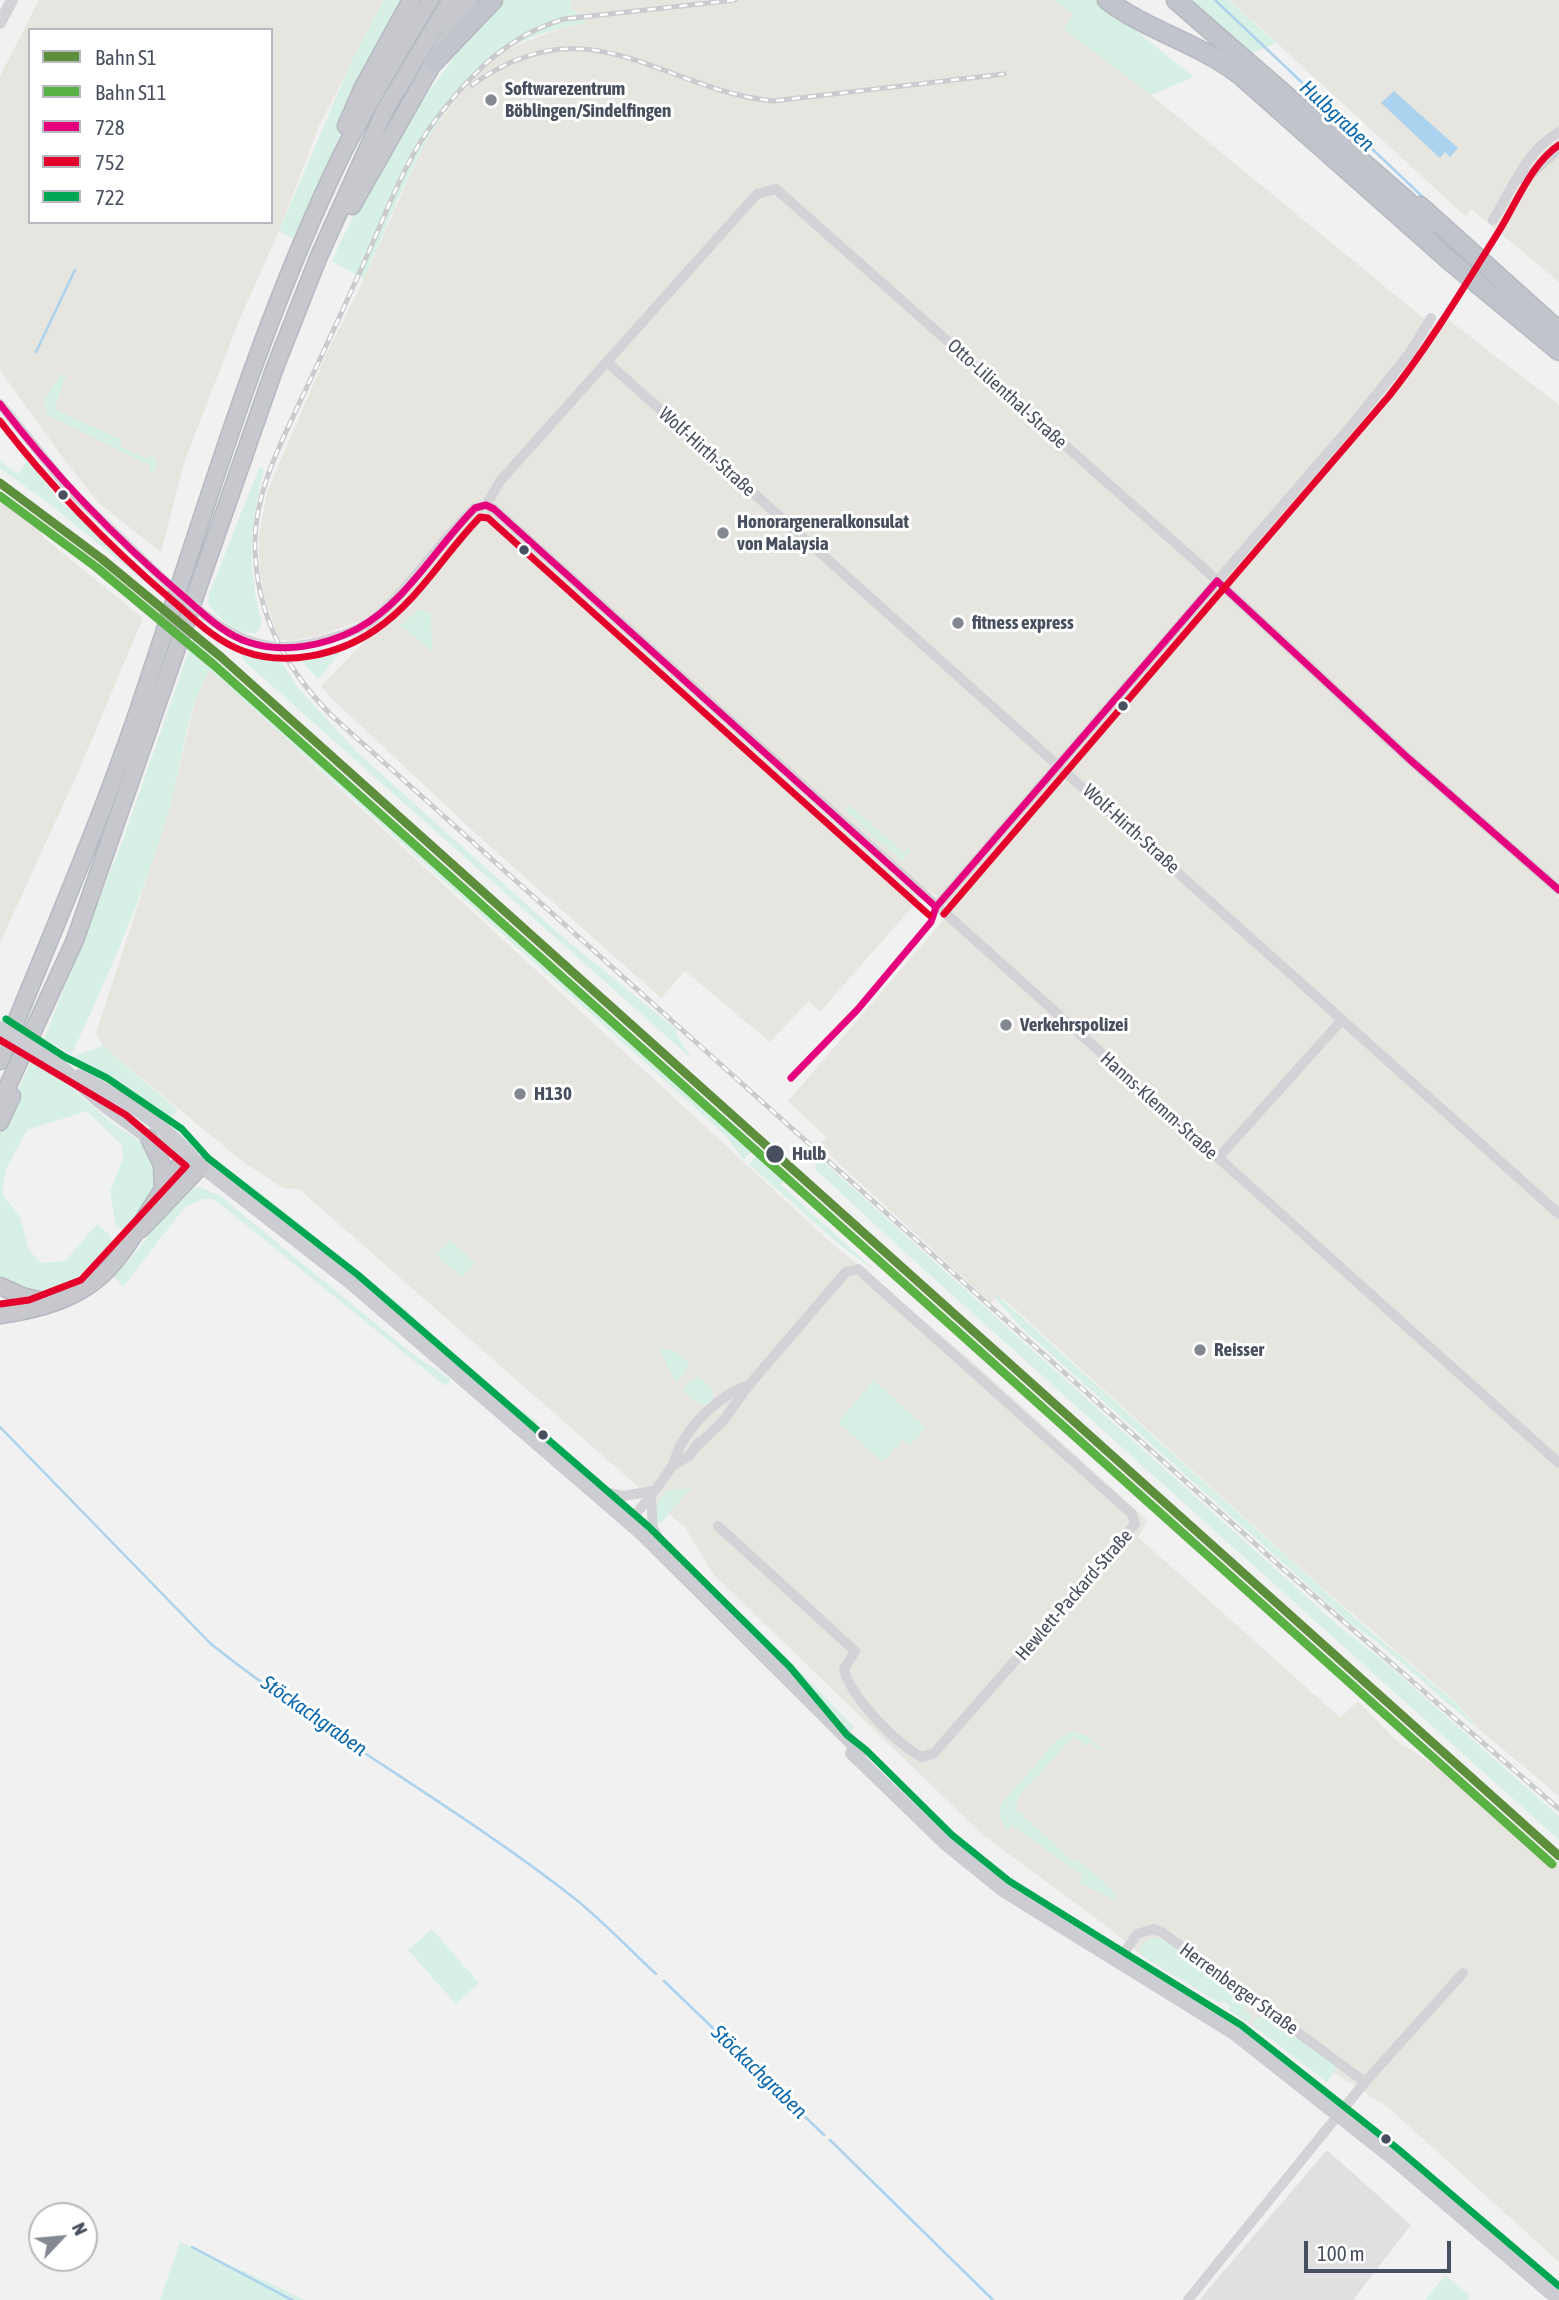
<!DOCTYPE html>
<meta charset="utf-8">
<style>
body{margin:0}
#map{position:relative;width:1559px;height:2300px;overflow:hidden;background:#f2f1f1;font-family:"Asap Condensed",sans-serif}
canvas{display:block}
.legend{position:absolute;left:28px;top:28px;width:245px;height:196px;box-sizing:border-box;background:#fff;border:2px solid #b6b9bf;margin:0;padding:9px 12px;list-style:none;font-size:21px;color:#484f5e}
.legend li{display:flex;align-items:center;gap:14px;height:35px}
.legend b{width:35px;border:2px solid #b6b9bf}
.north{position:absolute;left:28px;top:2202px;width:70px;height:70px;box-sizing:border-box;background:#fff;border:2px solid #b6b9bf;border-radius:50%;rotate:64deg;font-size:19px;font-weight:700;line-height:28px;text-align:center;color:#484f5e}
.north::after{content:'';display:block;margin:auto;width:24px;height:32px;background:#848891;clip-path:polygon(50% 0,100% 100%,50% 72%,0 100%)}
.scale{position:absolute;left:1304px;top:2241px;width:147px;height:32px;box-sizing:border-box;border:4px solid #484f5e;border-top:0;padding-left:9px;font-size:21px;line-height:24px;white-space:nowrap;color:#484f5e;-webkit-text-stroke:5px #fff;paint-order:stroke}
</style>
<div id="map">
<canvas width="1559" height="2300"></canvas>
<ul class="legend">
<li><b style="height:9px;background:#5c8e3c"></b>Bahn S1</li>
<li><b style="height:9px;background:#59b243"></b>Bahn S11</li>
<li><b style="height:9px;background:#e5007d"></b>728</li>
<li><b style="height:9px;background:#e4002b"></b>752</li>
<li><b style="height:9px;background:#00a651"></b>722</li>
</ul>
<div class="north">N</div>
<div class="scale">100 m</div>
</div>
<script>
const g = document.querySelector('canvas').getContext('2d');
g.lineJoin = 'round';
function fillPath(path, color) { g.fillStyle = color; g.fill(path, 'evenodd'); }
function strokePath(path, color, width, dash) { g.strokeStyle = color; g.lineWidth = width; g.lineCap = dash ? 'butt' : 'round'; g.setLineDash(dash || []); g.stroke(path); }
function label(font, color, halo, rows, align = 'center') {
  g.font = font + ' "Asap Condensed",sans-serif'; g.lineWidth = 6; g.setLineDash([]); g.textBaseline = 'middle'; g.strokeStyle = halo; g.fillStyle = color; for (const [text, x, y, turn = 0] of rows) {
    g.save(); g.translate(x, y); g.rotate((+turn || 0) * Math.PI / 180); g.textAlign = isNaN(turn) ? turn : align; if (halo) g.strokeText(text, 0, 0); g.fillText(text, 0, 0); g.restore();
  }
}
const commercial = new Path2D(`
 M39,0H384L319,126L279,231L241,316L185,460L161,552L100,504L63,458L0,370V76ZM30,30H271V222H30Z
 M570,0H1054L1074,14L1064,29L1151,95L1433,326L1442,315L1559,405V892L1556,896L1559,899V1796L1480,1730L1456,1702L1319,1585L1004,1299L995,1298L991,1303L819,1145L826,1137L788,1101L952,910L928,889L820,1012L809,1001L770,1042L685,971L661,998L484,841L330,697L321,686L371,635L357,622L321,635L292,641L279,639L264,596L259,564V536L267,492L326,355L364,279L427,137L477,73L507,49L562,28L587,22L572,9Z
 M1230,0H1559V282L1471,209L1466,217Z
 M0,497L37,524L44,538L143,618L79,770L0,943Z
 M210,669L827,1239L975,1364L1148,1521L1138,1537L1335,1713L1341,1717L1358,1701L1396,1740L1453,1777L1546,1859L1559,1862V2262L1390,2109L1326,2067L1270,2038L1229,2010L1231,2006L1224,2002L1220,2003L1145,1958L1104,1924L984,1836L714,1575L685,1528L299,1189L283,1188L243,1162L103,1046L96,1033L170,807L196,697Z`);
const education = new Path2D(`
 M1327,2150L1411,2225L1353,2300H1199Z`);
const green = new Path2D(`
 M384,0H405L381,44L293,239L279,231L352,60Z
 M501,0H570L572,9L587,22C560,28 530,35 506,50C434,94 397,205 364,279L332,261C374,168 433,77 501,0Z
 M1054,0H1097L1194,77L1151,95L1064,29L1073,14Z
 M1184,0H1229L1276,43L1243,57Z
 M61,374L66,376L54,409L122,440L120,446L147,459L150,454L153,456L157,464L154,472H149L151,466L47,415L44,400Z
 M24,453L59,501L86,521L162,591L161,595L56,509L0,468V461L18,474L27,461L20,455Z
 M259,468L264,469C250,529 246,563 262,624L255,634C233,631 222,621 208,604L209,594Z
 M420,609L431,613L432,651L400,625Z
 M193,639L755,1147L744,1160L724,1134L210,670C185,711 183,761 170,807C145,893 109,973 72,1054L44,1039L124,837Z
 M349,643L318,679L299,658L325,652Z
 M240,653L281,661L298,688L357,752L564,938L677,1030L676,1034L693,1060L244,661Z
 M850,805L904,853L909,848L911,850L902,861L845,810Z
 M103,1046L178,1110L168,1120L106,1076L71,1057Z
 M71,1061L130,1097L266,1197L400,1304L489,1386L539,1423L537,1425C478,1387 426,1330 371,1285C275,1205 175,1131 71,1061Z
 M31,1062L59,1077L108,1120L146,1146L152,1161L150,1165L159,1167L158,1183L130,1230L126,1231L116,1226L110,1191L123,1159L122,1145L87,1111L27,1130L6,1169L2,1193L20,1217L29,1250L41,1263L65,1261L97,1224L110,1235L116,1250C75,1300 58,1298 0,1281V1130Z
 M758,1154L786,1179L781,1185L877,1272L836,1242L749,1164Z
 M816,1155L1342,1629L1380,1658L1559,1816V1840L899,1247L814,1168L817,1165L811,1161Z
 M199,1187L219,1195L414,1355L451,1380L445,1386L214,1199H203L185,1207L123,1287L114,1276C141,1254 168,1198 199,1187Z
 M450,1240L475,1263L462,1277L436,1255Z
 M998,1296L1357,1620L1456,1703L1480,1731L1376,1641L1351,1624L1022,1328L995,1298Z
 M658,1347C670,1351 687,1353 689,1367L676,1383Z
 M697,1376L711,1387L714,1395L709,1403L701,1405L682,1390Z
 M874,1380L926,1428L910,1445L903,1440L882,1462L838,1422Z
 M691,1488L661,1523L656,1519L655,1507L667,1490Z
 M746,1616L854,1727L850,1731L741,1619Z
 M1072,1731L1087,1736L1102,1749L1101,1751L1090,1742L1086,1746L1074,1736L1019,1796L1016,1809L1072,1861L1077,1860C1088,1869 1111,1886 1116,1895L1115,1900L1079,1883L1083,1876L1012,1825L1007,1831L1000,1818L1001,1804L1057,1740Z
 M432,1929L479,1983L456,2004L408,1950Z
 M1161,1938L1245,1999L1244,2009L1253,2016L1248,2023L1229,2010L1230,2006L1224,2001L1220,2003L1145,1958L1139,1950L1148,1939Z
 M1268,2015L1338,2066L1327,2082L1251,2024L1257,2018Z
 M180,2242H181L305,2300H160Z
 M1445,2275L1470,2296L1466,2300H1425Z`);
const water = new Path2D(`
 M1394,91L1458,148L1450,157L1445,152L1440,158L1381,103Z`);
const stream = new Path2D(`
 M1215,0L1426,200
 M36,352L75,270
 M0,1427L211,1644C327,1736 458,1807 574,1898C603,1921 629,1949 656,1974
 M664,1981L824,2135
 M830,2140L993,2300
 M192,2247L292,2300`);
const minor = new Path2D(`
 M1519,179L1533,172L1559,149
 M1493,220C1513,188 1525,151 1559,132
 M607,362L1559,1214
 M0,404L70,490L167,583
 M486,505L501,480L757,194L776,189L1199,564L1408,758L1559,890
 M206,616C249,649 283,655 335,637C349,633 363,628 374,619C412,587 438,542 475,508L486,505L494,509L1559,1463
 M936,907L1351,426L1409,354L1431,318
 M1218,1158L1342,1020
 M697,1446L723,1421L749,1385L846,1272L858,1269L1132,1514L1135,1524L934,1753L922,1757C897,1745 850,1696 844,1669L855,1651L718,1526
 M672,1466L689,1456L699,1442
 M595,1490L623,1496L653,1491
 M651,1498L653,1528L666,1552
 M628,1523C643,1505 660,1486 672,1466C675,1460 677,1453 680,1446C695,1419 720,1396 748,1385
 M1118,1962L1137,1934L1154,1929L1163,1933L1365,2082
 M1188,2300L1365,2082L1463,1973`);
const tertiary = new Path2D(`
 M0,23L12,0`);
const primary = new Path2D(`
 M60,1066L99,1101L149,1138L205,1169L351,1283L642,1534L855,1746L859,1757
 M79,1076C121,1097 164,1124 195,1160
 M852,1753L945,1843L1003,1890L1234,2033L1391,2157L1559,2300`);
const trunk = new Path2D(`
 M346,126L363,87L411,0
 M352,206L469,0
 M0,1061C48,942 100,824 141,702C204,516 258,326 344,150C370,99 400,49 430,0
 M0,1103L75,940L274,370L319,256L385,110L451,0
 M0,1122L12,1096
 M149,1138L162,1165L163,1188
 M0,1286L22,1296L50,1303
 M0,1315C120,1298 117,1250 180,1165L187,1162L201,1166L141,1229`);
const motorway = new Path2D(`
 M1107,0C1148,31 1199,43 1240,75L1450,261L1559,351
 M1176,0L1407,201L1411,211L1426,227
 M434,62L493,0
 M1420,206L1559,331`);
const rail = new Path2D(`
 M735,0L564,19C507,36 472,73 437,118C404,160 385,217 363,265C344,307 325,349 305,391C283,439 254,491 255,546C256,614 285,668 331,715L1281,1567L1559,1809
 M472,85C590,0 659,89 773,101L1004,74`);
const minorBridge = new Path2D(`
 M167,583L206,616`);
const primaryBridge = new Path2D(`
 M0,1028L60,1066`);
const bus1 = new Path2D(`
 M0,404C54,475 115,538 183,596C203,613 223,634 248,642C283,654 324,646 357,629C407,602 436,547 475,508L486,505L494,509L936,907
 M1217,581L1408,758L1559,890
 M791,1078L858,1009L931,922L936,907L1217,581`);
const bus2 = new Path2D(`
 M0,421C51,488 110,547 174,602C195,620 216,641 243,651C286,667 338,655 375,630C418,601 444,554 480,517L488,518L929,915
 M944,914L1389,396C1430,344 1464,287 1499,231C1517,202 1531,164 1559,145
 M0,1040L126,1115L186,1166L81,1280L29,1300L0,1304`);
const bus3 = new Path2D(`
 M6,1019L65,1057L107,1078L182,1129L208,1158L358,1275L649,1527L790,1667L847,1735L866,1750L952,1835L1009,1881L1241,2025L1398,2149L1559,2286`);
const rail1 = new Path2D(`
 M0,483L102,559L221,657L1559,1856`);
const rail2 = new Path2D(`
 M0,496L96,567L214,665L1552,1864`);
const markers = [
 [491,100,7,"#848891"],
 [63,495,6,"#484f5e"],
 [723,533,7,"#848891"],
 [524,550,6,"#484f5e"],
 [958,623,7,"#848891"],
 [1123,706,6,"#484f5e"],
 [1006,1025,7,"#848891"],
 [520,1094,7,"#848891"],
 [775,1154,10,"#484f5e"],
 [1200,1350,7,"#848891"],
 [543,1435,6,"#484f5e"],
 [1386,2139,6,"#484f5e"]
];
const poiNames = [
 ["Softwarezentrum",505,89],
 ["Böblingen/Sindelfingen",505,111],
 ["Honorargeneralkonsulat",737,522],
 ["von Malaysia",737,544],
 ["fitness express",972,623],
 ["Verkehrspolizei",1020,1025],
 ["H130",534,1094],
 ["Reisser",1214,1350]
];
const streetNames = [
 ["Otto-Lilienthal-Straße",1007,394,42],
 ["Wolf-Hirth-Straße",707,452,42],
 ["Wolf-Hirth-Straße",1131,829,42],
 ["Hanns-Klemm-Straße",1159,1106,42],
 ["Hewlett-Packard-Straße",1074,1595,-49],
 ["Herrenberger Straße",1239,1989,36]
];
const stopNames = [
 ["Hulb",792,1154]
];
const waterNames = [
 ["Hulbgraben",1337,116,43],
 ["Stöckachgraben",314,1716,35],
 ["Stöckachgraben",759,2072,44]
];
fillPath(commercial, '#e6e5e0');
fillPath(education, '#e0e0e1');
fillPath(green, '#d6f0e5');
fillPath(water, '#abd2ee');
strokePath(stream, '#abd2ee', 2.5);
strokePath(trunk, '#b7b9c1', 19);
strokePath(motorway, '#b7b9c1', 21);
strokePath(minor, '#d3d3d7', 10);
strokePath(tertiary, '#d3d3d7', 12);
strokePath(primary, '#cccdd2', 14);
strokePath(trunk, '#c6c8ce', 16);
strokePath(motorway, '#c1c4cb', 18);
strokePath(rail, '#cacbce', 5);
strokePath(rail, '#fff', 2.5, [8]);
strokePath(minorBridge, '#d3d3d7', 10);
strokePath(primaryBridge, '#cccdd2', 14);
strokePath(bus1, '#e5007d', 7);
strokePath(bus2, '#e4002b', 7);
strokePath(bus3, '#00a651', 7);
strokePath(rail1, '#5c8e3c', 9);
strokePath(rail2, '#59b243', 9);
for (const [x, y, r, color] of markers) { const dot = new Path2D(); dot.arc(x, y, r, 0, 2 * Math.PI); g.fillStyle = color; g.fill(dot); strokePath(dot, '#fff', 2.5); }
label('bold 19px', '#484f5e', '#fff', poiNames, 'left');
label('19px', '#484f5e', '#fff', streetNames);
label('bold 19px', '#484f5e', '#fff', stopNames, 'left');
label('italic 21px', '#0d69ad', '#fff', waterNames);
</script>
